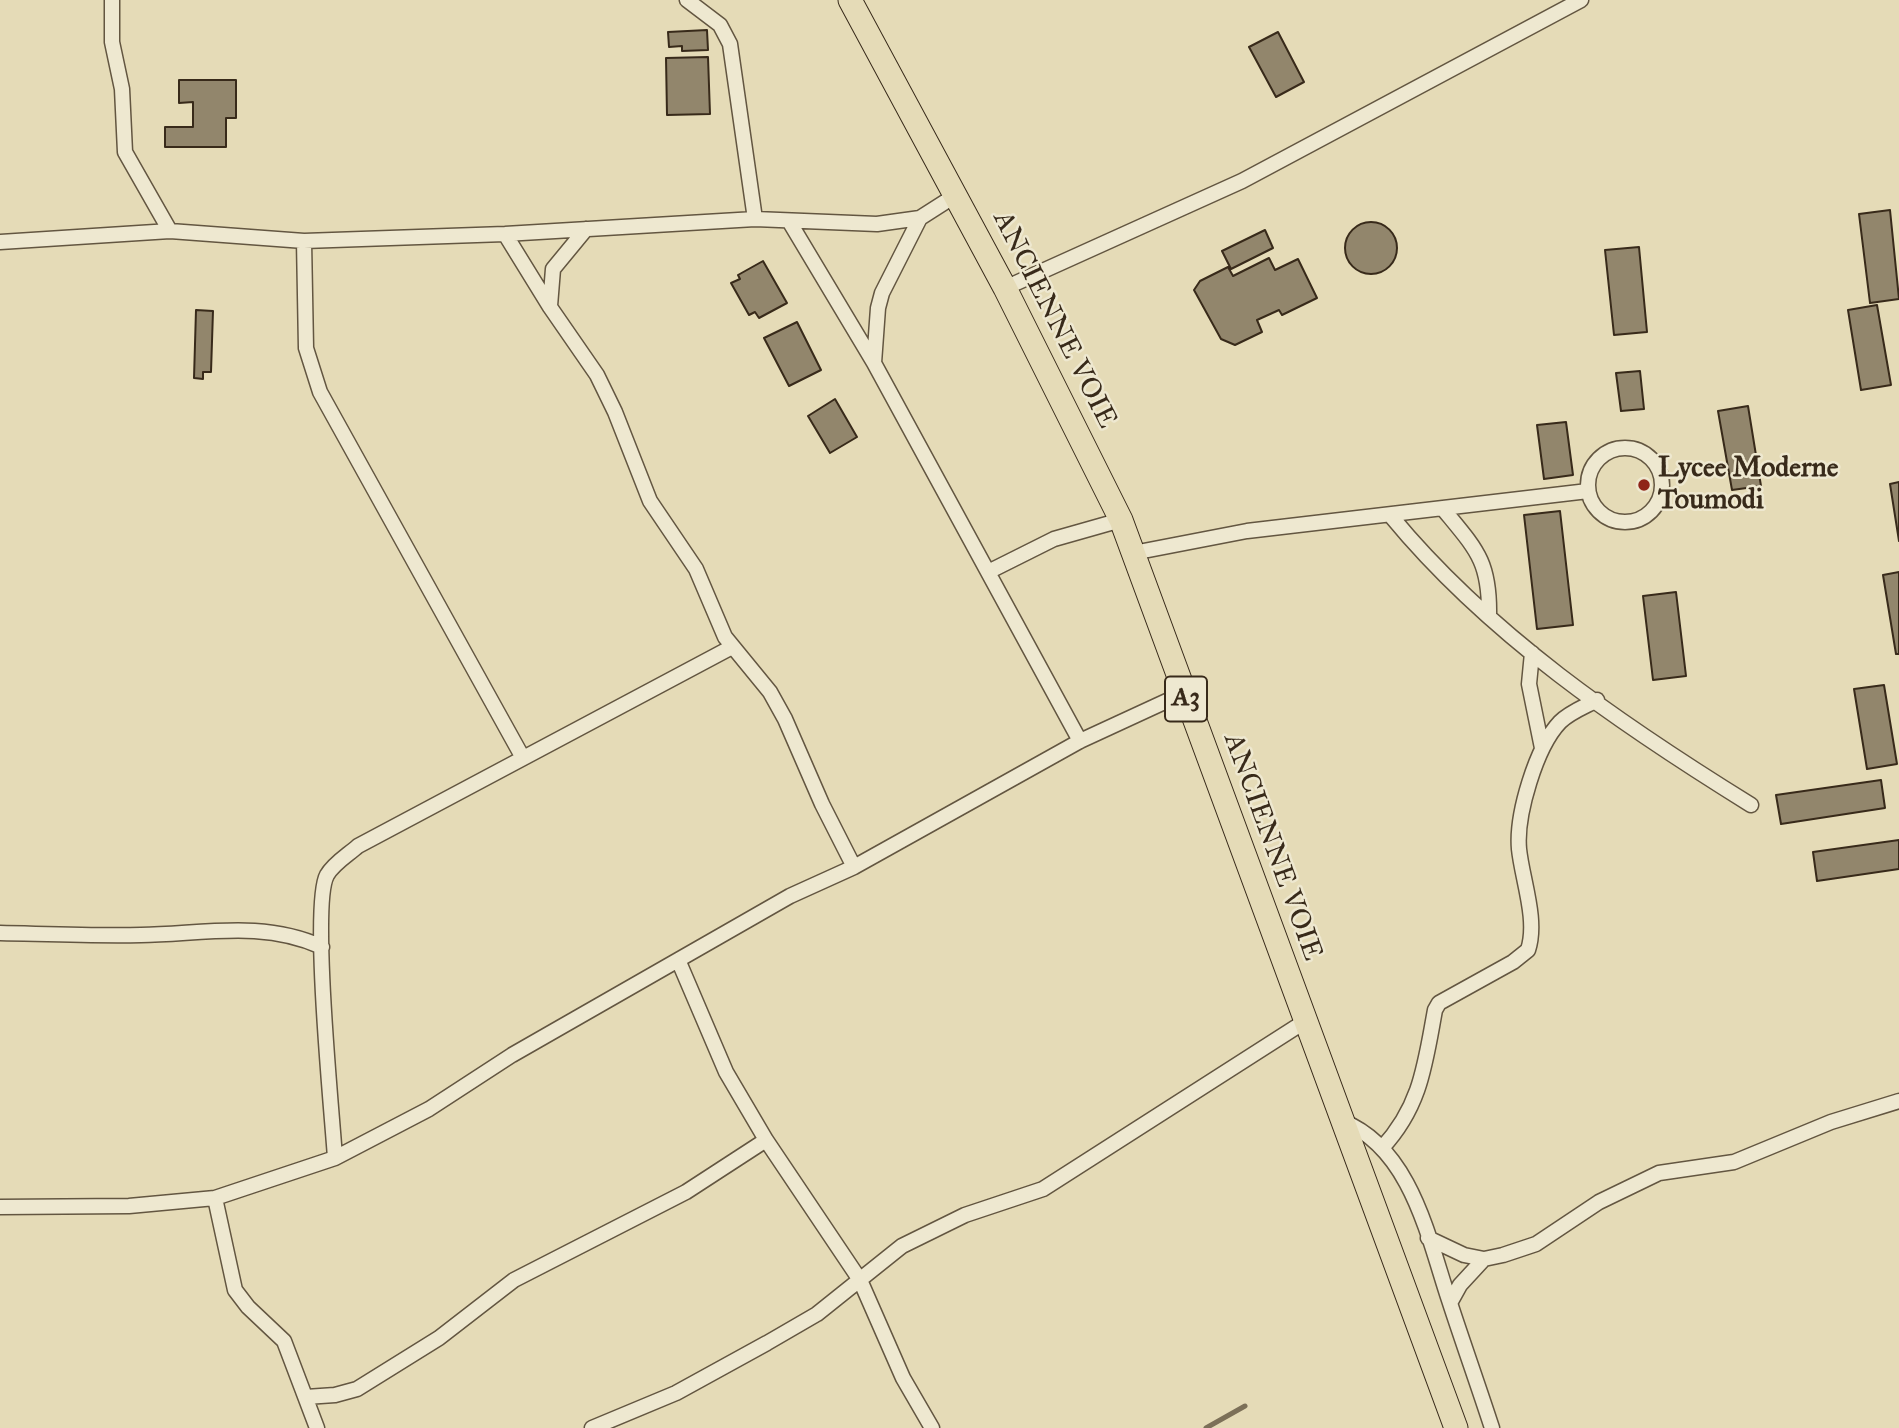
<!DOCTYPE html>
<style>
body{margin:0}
canvas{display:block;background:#e5dbb7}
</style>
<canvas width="1899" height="1428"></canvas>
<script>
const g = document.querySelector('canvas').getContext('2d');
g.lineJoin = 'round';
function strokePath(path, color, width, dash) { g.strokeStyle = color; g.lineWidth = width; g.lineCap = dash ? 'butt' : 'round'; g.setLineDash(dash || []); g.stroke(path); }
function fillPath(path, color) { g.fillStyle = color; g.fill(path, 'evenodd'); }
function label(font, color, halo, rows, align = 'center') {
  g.font = font + ' "IM FELL Great Primer",serif'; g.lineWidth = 5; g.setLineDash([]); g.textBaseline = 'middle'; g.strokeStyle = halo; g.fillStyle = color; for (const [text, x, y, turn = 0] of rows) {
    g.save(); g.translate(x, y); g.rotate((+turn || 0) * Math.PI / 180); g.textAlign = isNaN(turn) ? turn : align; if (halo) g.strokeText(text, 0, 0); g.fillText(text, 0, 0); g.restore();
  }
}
const stream = new Path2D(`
 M1206,1428L1245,1406`);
const building = new Path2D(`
 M707,30L708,50L682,51V46L669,47L668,32Z
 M1278,32L1304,82L1276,97L1249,47Z
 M708,57L710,114L667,115L666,58Z
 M179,80H236V118H226V147H165V127H193V102L179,103Z
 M1890,210L1899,299L1870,303L1859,214Z
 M1345 248a26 26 0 1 1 52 0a26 26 0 1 1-52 0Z
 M1265,230L1273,248L1231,269L1222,251Z
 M1639,247L1647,332L1614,335L1605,250Z
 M1269,258L1275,270L1298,259L1317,298L1282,315L1279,310L1257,320L1262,332L1235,345L1221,339L1194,290L1200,281L1228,267L1233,276Z
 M763,261L787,303L759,318L755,312L749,315L731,283L740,279L738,275Z
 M1877,305L1891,385L1861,390L1848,310Z
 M196,310L213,311L211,372H203V379L194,378Z
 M797,322L821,370L789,386L764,338Z
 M1640,371L1644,409L1621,411L1616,373Z
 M835,399L857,437L830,453L808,416Z
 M1748,406L1761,486L1732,490L1718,411Z
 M1566,422L1573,475L1544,479L1537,425Z
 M1899,482V541L1890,484Z
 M1560,511L1573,625L1537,629L1524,515Z
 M1899,572V654H1896L1883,575Z
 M1676,592L1686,676L1653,680L1643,596Z
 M1884,685L1897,764L1867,769L1854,689Z
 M1881,780L1885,808L1781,824L1776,795Z
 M1899,840V869L1817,881L1813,852Z`);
const minor = new Path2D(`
 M112,0V42L122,89L125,152L170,231
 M687,0L720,25L730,44L755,219
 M789,221L874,363L1080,741
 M505,234L550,307L597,375L615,412L650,501L696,569L725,637L770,692L785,719L822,804L854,867
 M304,241L306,348L320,392L523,758
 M0,242L170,231L304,241L505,234L755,219L877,224L920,218L956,195
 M1005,288L1242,181L1581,0
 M550,306L553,269L586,229
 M874,363L878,308L882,293L920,218
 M1588 485a37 37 0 1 1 74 0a37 37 0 1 1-74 0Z
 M1444,510C1477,550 1490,562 1489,616
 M1391,516C1489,635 1622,725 1751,805
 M1133,553L1247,531L1588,491
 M988,572L1054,539L1121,520
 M1532,653L1529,684L1542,748
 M0,933C47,934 94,936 141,935C203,934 263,920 322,947
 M679,962L726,1072L766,1140L860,1280L903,1378L932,1428
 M1342,1121C1411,1148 1428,1237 1449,1300C1463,1343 1478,1385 1492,1428
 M1382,1148C1421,1106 1425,1064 1435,1010L1439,1003L1513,962L1528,950C1538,920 1522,879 1519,849C1516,815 1536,747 1560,722C1570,712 1584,707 1597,700
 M335,1158C332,1112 311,904 327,875C334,863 348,855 358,846L732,647
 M215,1198L235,1290L248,1307L284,1341L317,1428
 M0,1207L129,1206L215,1198L335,1158L429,1109L512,1055L790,896L854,867L1080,741L1184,693
 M1428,1238L1464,1255L1484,1259L1503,1255L1536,1244L1599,1202L1659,1173L1734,1162L1831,1122L1899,1101
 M1450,1303L1460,1285L1484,1259
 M306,1397L335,1395L357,1389L439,1338L514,1280L686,1192L766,1140
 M592,1428L676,1393L767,1343L817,1314L902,1246L965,1215L1043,1189L1304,1022`);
const primary = new Path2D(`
 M850,0L1005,288L1121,520L1456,1428`);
const markers = [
 [1644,485,7,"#8f2418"]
];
const shields = [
 [1186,699,42]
];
const shieldNames = [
 ["A3",1186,699]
];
const streetNames = [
 ["ANCIENNE VOIE",1054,320,63],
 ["ANCIENNE VOIE",1272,847,70]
];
const poiNames = [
 ["Lycee Moderne",1658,469],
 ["Toumodi",1658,501]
];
strokePath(stream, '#7c7058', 5);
fillPath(building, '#92866c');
strokePath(building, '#382a1a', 2);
strokePath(minor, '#635641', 17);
strokePath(primary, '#382a1a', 25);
strokePath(minor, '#eee8d0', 14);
strokePath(primary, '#e5dbb7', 23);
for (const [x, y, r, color] of markers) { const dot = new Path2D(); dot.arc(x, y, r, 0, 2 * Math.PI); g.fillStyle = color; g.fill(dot); strokePath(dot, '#eee8d0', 2.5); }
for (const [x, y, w] of shields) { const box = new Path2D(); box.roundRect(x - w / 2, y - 22.5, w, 45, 5); g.fillStyle = '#eee8d0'; g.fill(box); strokePath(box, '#382a1a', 2); }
label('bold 26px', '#382a1a', null, shieldNames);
label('28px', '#382a1a', '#eee8d0', streetNames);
label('bold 28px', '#382a1a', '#eee8d0', poiNames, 'left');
</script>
